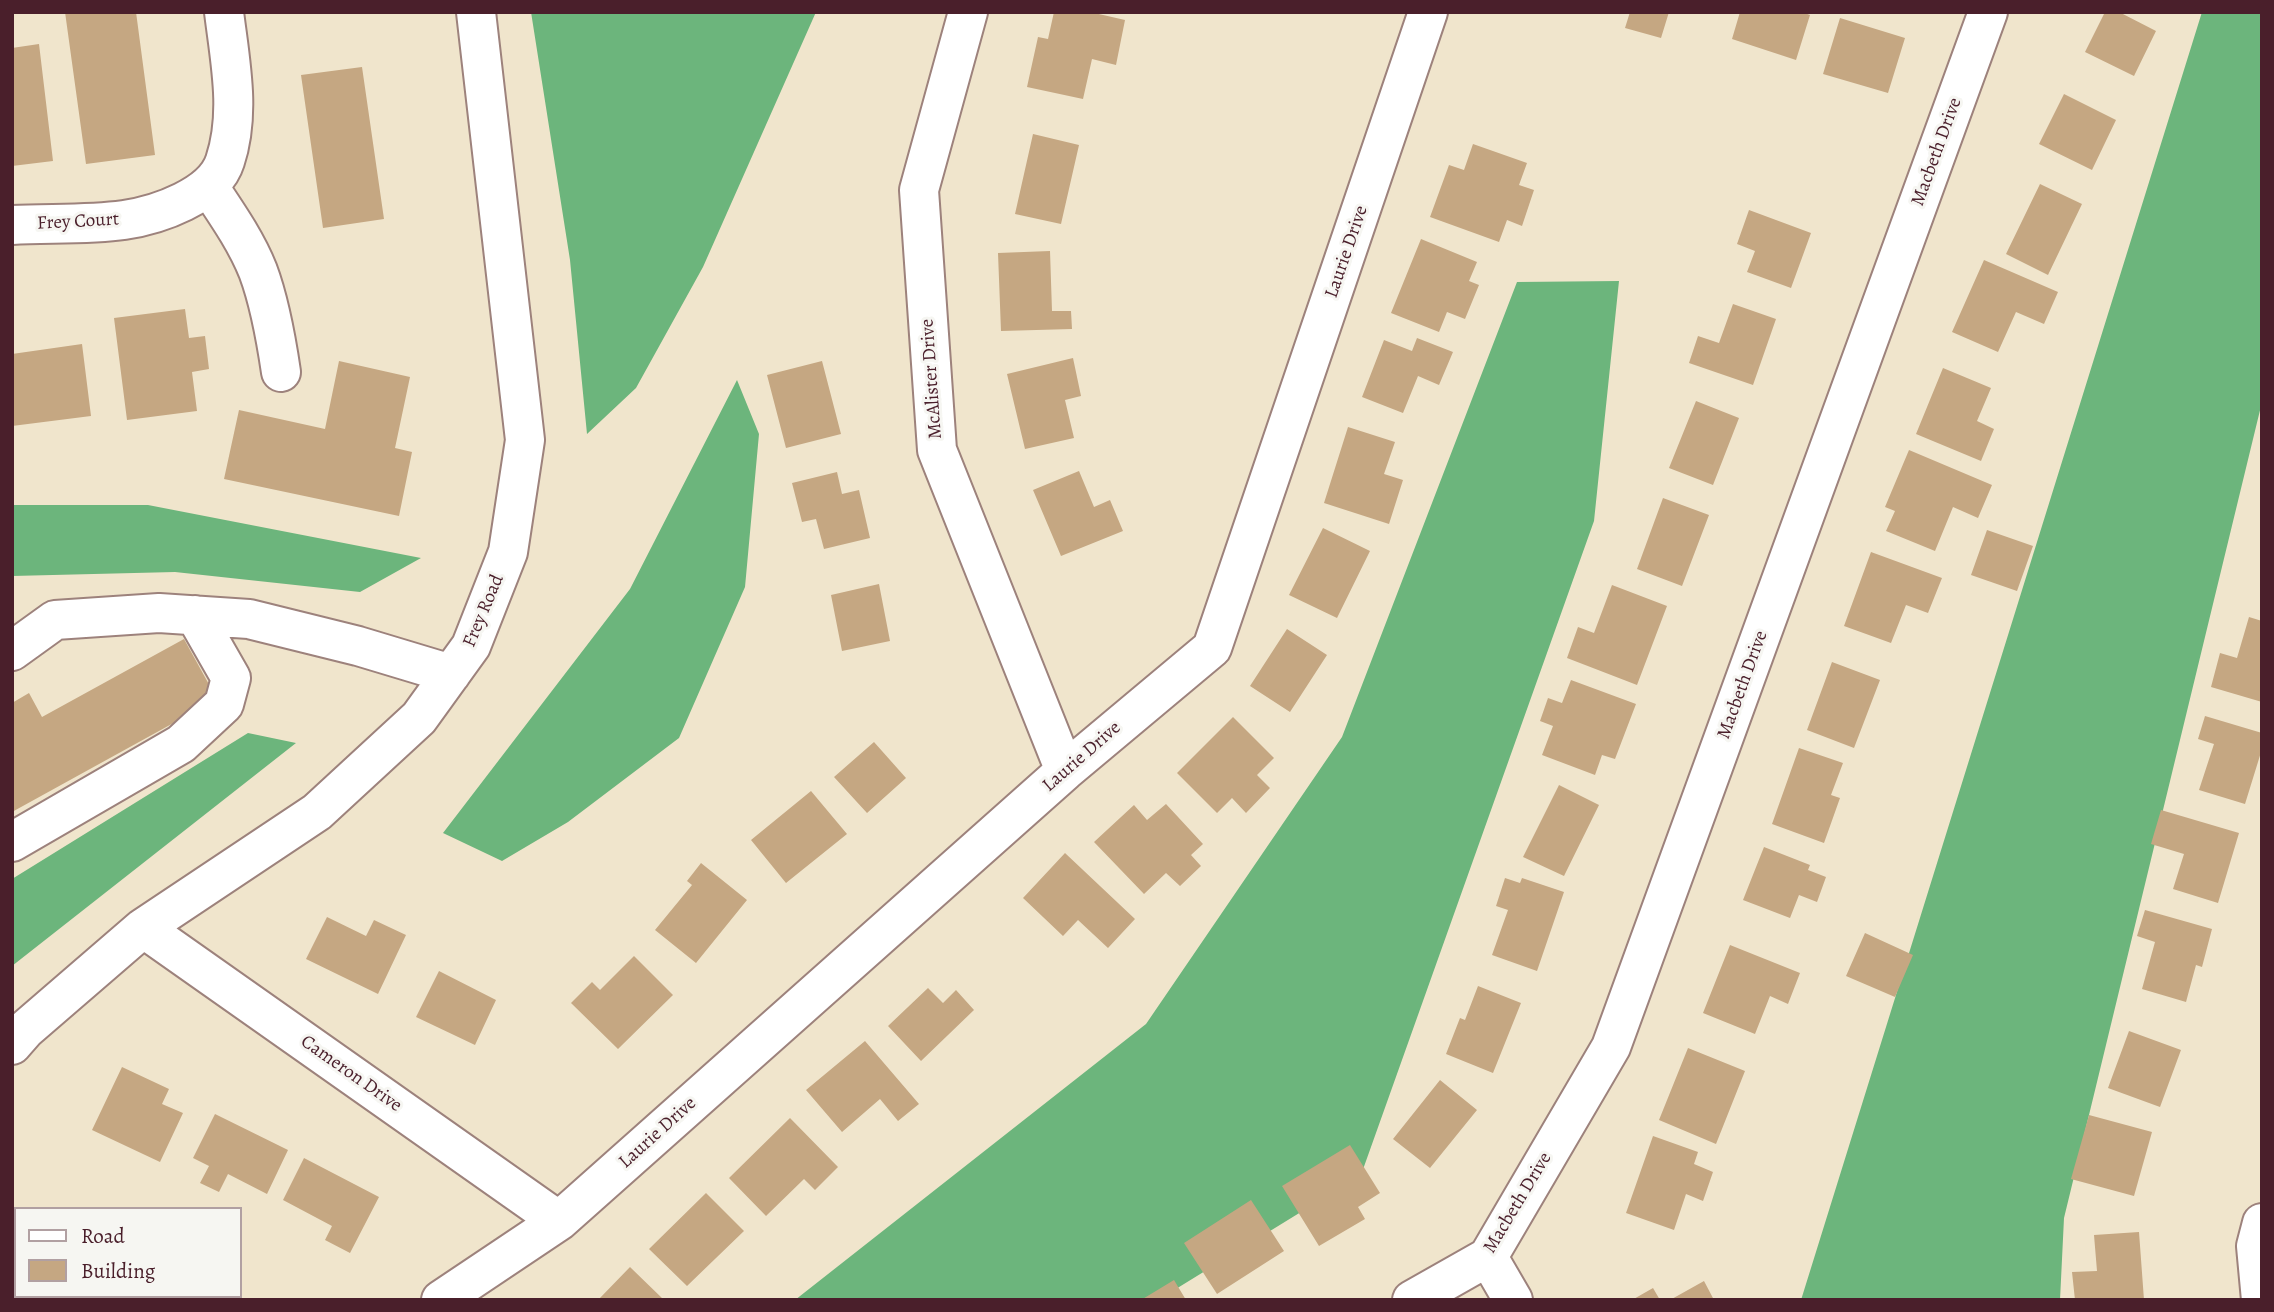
<!DOCTYPE html>
<style>
body{margin:0}
#map{position:relative;width:2274px;height:1312px;overflow:hidden;background:#f0e5cc;font-family:Alegreya,serif}
canvas{display:block}
.frame{position:absolute;inset:0;border:14px solid #4a1f2b;pointer-events:none}
.legend{position:absolute;left:14px;top:1207px;width:228px;height:91px;box-sizing:border-box;background:#f6f6f2;border:2px solid #b1a0a2;margin:0;padding:9px 12px;list-style:none;font-size:21px;color:#4a1f2b}
.legend li{display:flex;align-items:center;gap:14px;height:35px}
.legend b{width:35px;border:2px solid #b1a0a2}
</style>
<div id="map">
<canvas width="2274" height="1312"></canvas>
<div class="frame"></div>
<ul class="legend">
<li><b style="height:9px;background:#fff"></b>Road</li>
<li><b style="height:19px;background:#c5a782"></b>Building</li>
</ul>
</div>
<script>
const g = document.querySelector('canvas').getContext('2d');
g.lineJoin = 'round';
function fillPath(path, color) { g.fillStyle = color; g.fill(path, 'evenodd'); }
function strokePath(path, color, width, dash) { g.strokeStyle = color; g.lineWidth = width; g.lineCap = dash ? 'butt' : 'round'; g.setLineDash(dash || []); g.stroke(path); }
function label(font, color, halo, rows, align = 'center') {
  g.font = font + ' Alegreya,serif'; g.lineWidth = 6; g.setLineDash([]); g.textBaseline = 'middle'; g.strokeStyle = halo; g.fillStyle = color; for (const [text, x, y, turn = 0] of rows) {
    g.save(); g.translate(x, y); g.rotate((+turn || 0) * Math.PI / 180); g.textAlign = isNaN(turn) ? turn : align; if (halo) g.strokeText(text, 0, 0); g.fillText(text, 0, 0); g.restore();
  }
}
const forest = new Path2D(`
 M531,12H816L703,267L636,388L587,434L570,260Z
 M2202,12H2262V402L2064,1218L2060,1300H1801Z
 M1619,281L1594,521L1361,1175L1158,1300H795L1146,1024L1342,737L1517,282Z
 M737,380L759,434L745,587L679,738L568,822L502,861L443,833L630,589Z
 M12,505H148L421,558L360,592L175,572L12,576Z
 M248,733L296,743L12,966V879Z`);
const building = new Path2D(`
 M65,12H136L155,155L86,164Z
 M1054,12H1090L1125,20L1116,65L1092,59L1083,99L1027,87L1038,37L1048,39Z
 M1630,12H1669L1661,38L1625,28Z
 M1740,12H1802L1810,15L1796,60L1732,39Z
 M2105,12H2119L2156,31L2134,76L2085,52Z
 M1840,18L1905,38L1888,93L1823,74Z
 M39,44L53,161L12,166V48Z
 M362,67L384,219L323,228L301,75Z
 M2064,94L2116,120L2092,170L2039,144Z
 M1033,134L1079,145L1061,224L1015,214Z
 M1473,144L1527,163L1519,185L1534,190L1522,226L1507,220L1499,242L1430,217L1449,165L1464,170Z
 M2040,184L2082,204L2048,275L2006,254Z
 M1749,210L1811,233L1791,288L1747,272L1755,251L1737,244Z
 M1421,239L1477,262L1469,281L1479,285L1465,319L1447,312L1439,332L1391,313Z
 M1050,251L1052,311H1071L1072,329L1001,331L998,253Z
 M1984,260L2058,292L2044,324L2016,312L1998,352L1952,332Z
 M1733,304L1776,319L1753,385L1689,363L1698,336L1719,343Z
 M185,309L189,338L205,336L209,369L192,372L197,411L127,420L114,318Z
 M1417,338L1453,352L1439,385L1418,376L1403,413L1362,397L1384,340L1412,351Z
 M82,344L91,416L12,426V354Z
 M1073,358L1081,396L1065,400L1074,438L1025,449L1007,374Z
 M339,361L410,377L395,448L412,452L399,516L224,479L239,410L325,429Z
 M822,361L841,434L786,448L767,375Z
 M1943,368L1991,388L1977,421L1994,429L1981,461L1916,434Z
 M1696,401L1739,418L1713,485L1669,468Z
 M1348,427L1395,442L1384,474L1403,480L1389,524L1324,503Z
 M1909,450L1992,485L1978,518L1953,507L1935,551L1886,531L1895,511L1885,507Z
 M1079,471L1094,507L1110,500L1123,531L1061,556L1033,490Z
 M837,472L842,494L859,490L870,538L824,549L816,519L802,522L792,483Z
 M1663,498L1709,515L1682,586L1637,569Z
 M1323,528L1370,551L1337,618L1289,595Z
 M1987,530L2033,546L2017,591L1971,575Z
 M1871,552L1942,578L1928,613L1906,605L1891,643L1844,626Z
 M879,584L890,641L842,651L831,595Z
 M1612,585L1667,606L1637,685L1567,658L1578,627L1594,633Z
 M2249,617L2262,621V702L2211,687L2220,653L2237,658Z
 M1287,629L1327,655L1290,712L1250,686Z
 M184,639L217,699L12,812V703L29,693L42,717Z
 M1832,662L1880,680L1854,748L1807,730Z
 M1571,680L1636,704L1615,759L1602,755L1595,775L1542,755L1553,726L1540,721L1548,698L1562,703Z
 M2205,716L2262,733V749L2245,804L2199,790L2214,744L2198,739Z
 M1233,717L1274,758L1257,775L1270,788L1246,813L1232,798L1217,813L1177,773Z
 M874,742L906,778L867,813L834,777Z
 M1799,748L1843,763L1831,795L1840,798L1824,843L1772,824Z
 M1559,785L1599,805L1564,876L1523,857Z
 M811,791L847,834L786,883L751,840Z
 M1166,804L1203,844L1191,855L1201,866L1180,886L1166,873L1144,894L1094,842L1134,805L1147,820Z
 M2161,810L2239,833L2218,903L2173,889L2184,854L2151,844Z
 M1764,847L1810,865L1808,870L1826,877L1817,902L1799,895L1790,918L1743,900Z
 M1065,853L1135,919L1108,948L1078,920L1063,936L1023,898Z
 M701,863L747,900L696,963L655,930L692,885L687,881Z
 M1505,878L1520,883L1522,878L1564,892L1537,971L1492,955L1508,910L1496,906Z
 M2145,910L2212,929L2202,967L2196,965L2186,1002L2142,989L2155,942L2137,936Z
 M327,917L366,936L374,920L406,935L378,994L306,959Z
 M1865,933L1913,955L1895,997L1846,976Z
 M1730,945L1800,973L1788,1004L1770,996L1755,1034L1703,1013Z
 M634,956L673,995L618,1049L571,1003L592,982L600,990Z
 M439,971L496,1000L475,1045L416,1017Z
 M1478,986L1521,1003L1493,1073L1446,1054L1460,1018L1465,1020Z
 M928,988L943,1003L956,990L974,1010L921,1061L888,1026Z
 M2129,1031L2181,1050L2160,1107L2108,1088Z
 M865,1041L919,1104L898,1121L880,1099L842,1132L806,1090Z
 M1688,1048L1745,1071L1716,1144L1659,1120Z
 M122,1067L169,1089L162,1104L183,1113L160,1162L92,1130Z
 M1440,1080L1477,1110L1430,1168L1393,1139Z
 M215,1114L288,1150L267,1194L228,1174L219,1192L200,1183L209,1166L193,1158Z
 M2089,1115L2152,1132L2134,1196L2071,1179Z
 M790,1118L838,1167L815,1190L804,1179L766,1216L729,1178Z
 M1653,1136L1698,1152L1694,1164L1713,1172L1703,1201L1686,1194L1674,1230L1626,1213Z
 M1350,1145L1380,1193L1358,1207L1365,1219L1319,1246L1282,1186Z
 M304,1158L379,1197L350,1253L325,1240L332,1226L283,1200Z
 M706,1193L744,1231L687,1286L649,1249Z
 M1251,1200L1284,1251L1217,1294L1184,1243Z
 M2139,1232L2144,1300H2075L2072,1272L2097,1271L2094,1235Z
 M630,1267L664,1300H598Z
 M1174,1280L1186,1300H1141Z
 M1704,1281L1714,1300H1670Z
 M1653,1288L1660,1300H1632Z`);
const minor = new Path2D(`
 M968,12L919,190L937,450L1065,771
 M209,187C227,214 246,241 258,271C270,303 276,338 281,372
 M12,225C49,223 88,225 124,220C158,215 214,196 225,161C241,113 230,61 224,12
 M12,651L55,620L159,613L249,619L358,646L451,674
 M12,842L181,744L224,704L231,678L195,615
 M143,928L559,1221
 M12,1045L26,1029L143,928L317,812L419,718L471,646L508,552L525,440L476,12
 M1488,1257L1513,1300
 M441,1300L559,1221L1065,771L1212,648L1428,12
 M1412,1300L1488,1257L1611,1047L1988,12
 M2261,1300L2256,1246L2262,1223`);
const streetNames = [
 ["Macbeth Drive",1937,152,-70],
 ["Frey Court",78,222,-3],
 ["Laurie Drive",1347,252,-71],
 ["McAlister Drive",932,379,-94],
 ["Frey Road",484,611,-67],
 ["Macbeth Drive",1743,685,-70],
 ["Laurie Drive",1082,757,-41],
 ["Cameron Drive",351,1074,35],
 ["Laurie Drive",658,1133,-42],
 ["Macbeth Drive",1518,1203,-59]
];
fillPath(forest, '#6cb57c');
fillPath(building, '#c5a782');
strokePath(minor, '#9d827c', 42);
strokePath(minor, '#fff', 38);
label('19px', '#4a1f2b', '#f6f6f2', streetNames);
</script>
